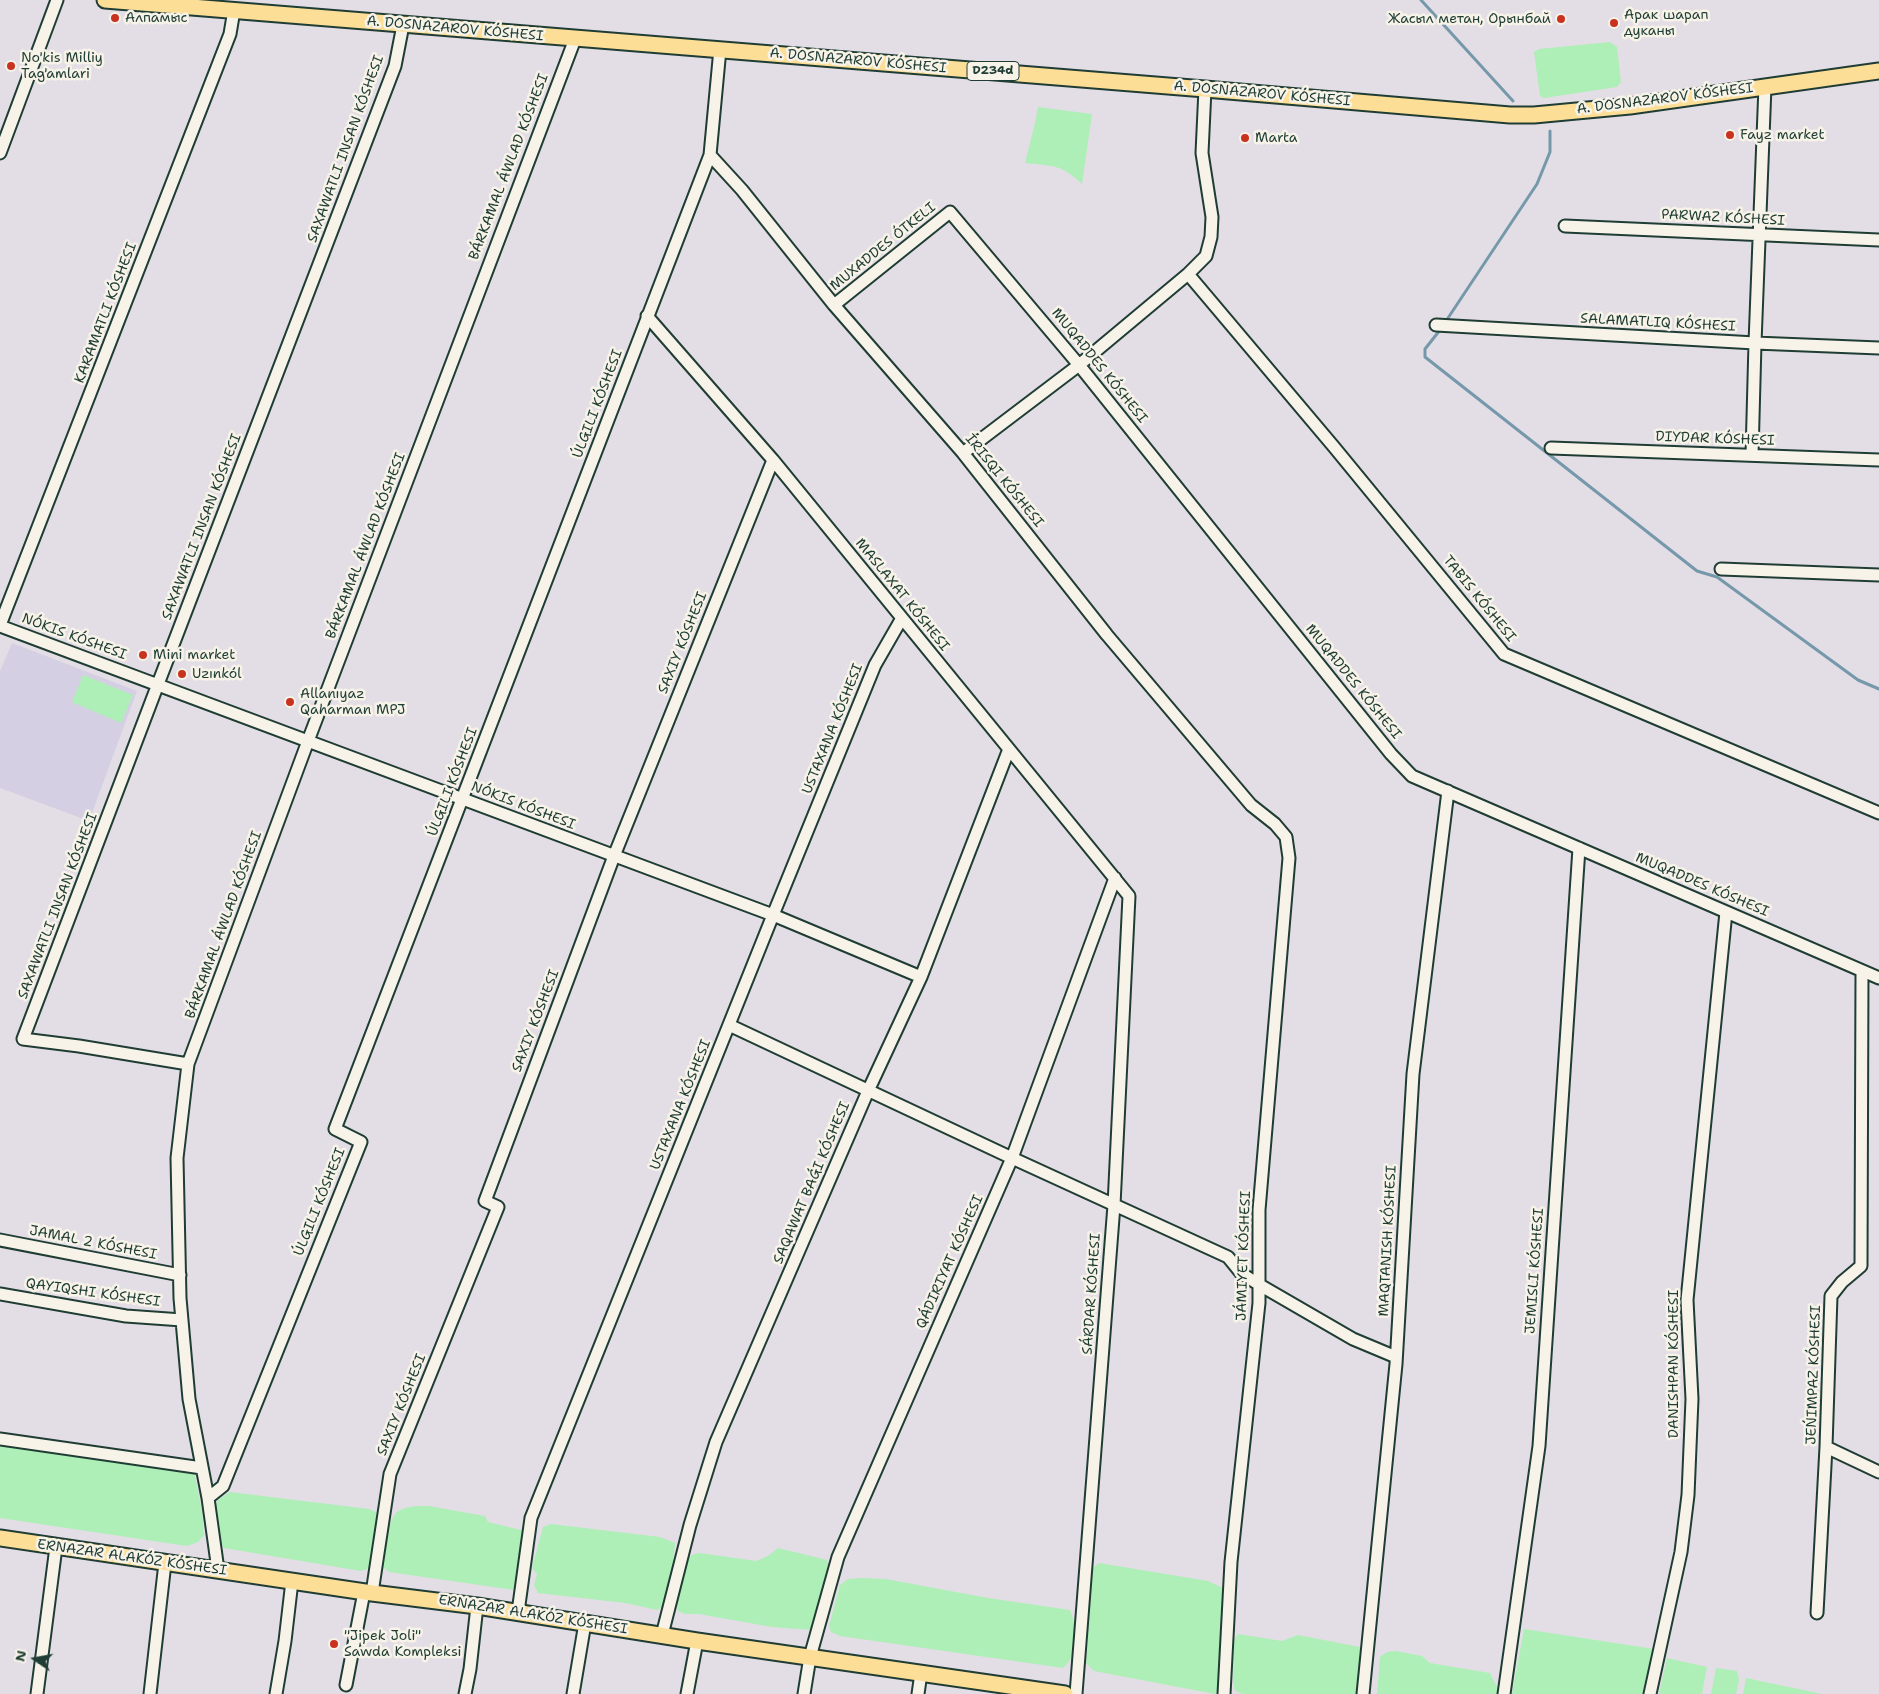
<!DOCTYPE html>
<meta charset="utf-8">
<style>
body{margin:0}
#map{position:relative;width:1879px;height:1694px;overflow:hidden;background:#e3dee5;font-family:"Shantell Sans",sans-serif}
canvas{display:block}
.north{position:absolute;left:10px;top:1634px;width:50px;height:50px;-webkit-text-stroke:4px #f7f3e8;paint-order:stroke;rotate:282deg;font-size:14px;font-weight:700;line-height:20px;text-align:center;color:#1f3d34}
.north::after{content:'';display:block;margin:auto;width:18px;height:22px;background:#1f3d34;clip-path:polygon(50% 0,100% 100%,50% 72%,0 100%)}
</style>
<div id="map">
<canvas width="1879" height="1694"></canvas>
<div class="north">N</div>
</div>
<script>
const g = document.querySelector('canvas').getContext('2d');
g.lineJoin = 'round';
function fillPath(path, color) { g.fillStyle = color; g.fill(path, 'evenodd'); }
function strokePath(path, color, width, dash) { g.strokeStyle = color; g.lineWidth = width; g.lineCap = dash ? 'butt' : 'round'; g.setLineDash(dash || []); g.stroke(path); }
function label(font, color, halo, rows, align = 'center') {
  g.font = font + ' "Shantell Sans",sans-serif'; g.lineWidth = 5; g.setLineDash([]); g.textBaseline = 'middle'; g.strokeStyle = halo; g.fillStyle = color; for (const [text, x, y, turn = 0] of rows) {
    g.save(); g.translate(x, y); g.rotate((+turn || 0) * Math.PI / 180); g.textAlign = isNaN(turn) ? turn : align; if (halo) g.strokeText(text, 0, 0); g.fillText(text, 0, 0); g.restore();
  }
}
const built = new Path2D(`
 M12,643L137,691L89,821L0,788V671Z`);
const green = new Path2D(`
 M1610,42L1617,47L1621,82L1617,87L1544,98L1540,96L1534,52L1539,49Z
 M1038,107L1092,114L1082,184C1061,164 1053,166 1025,163L1035,123Z
 M83,675L133,695L121,723L72,702Z
 M0,1446L194,1472L202,1511L204,1535L198,1542L187,1546L0,1518Z
 M230,1492L369,1509L378,1513L382,1517L373,1566L367,1569L361,1571L224,1548L218,1538L215,1505L219,1499Z
 M416,1506H429L485,1516L488,1522L525,1531L518,1585L514,1590L389,1572L383,1567L382,1561C385,1550 389,1519 396,1513C401,1508 410,1507 416,1506Z
 M551,1524L660,1537L675,1543L673,1563L663,1607L657,1610L625,1603L538,1593L534,1585L537,1574L532,1568L543,1527Z
 M778,1548L827,1560L830,1568L812,1630L772,1627L699,1614H685L678,1611L677,1604L685,1560L694,1554L700,1553L756,1561L768,1556Z
 M1099,1563L1208,1581L1221,1587L1227,1594L1219,1690L1215,1694L1094,1671L1086,1663L1092,1573L1094,1567Z
 M862,1578L886,1579L988,1598L1070,1610C1077,1627 1079,1656 1063,1668L840,1636L831,1632L829,1626L840,1585L848,1579Z
 M1524,1629L1654,1649L1644,1694H1512Z
 M1238,1634L1282,1641L1298,1635L1365,1648L1361,1694H1243L1235,1691L1233,1682L1234,1640Z
 M1396,1651L1422,1656L1430,1663L1490,1673L1497,1687L1498,1694H1377L1380,1657L1387,1652Z
 M1667,1658L1707,1667L1702,1694H1659Z
 M1716,1668L1737,1671L1739,1680L1736,1694H1711Z
 M1746,1678L1822,1694H1743Z`);
const stream = new Path2D(`
 M1421,0L1513,101
 M1446,321L1537,184L1550,152V131
 M1440,330L1425,349V357L1697,571L1717,577L1858,680L1879,689`);
const minor = new Path2D(`
 M0,153L57,0
 M710,155L742,190L834,305L963,453L1107,635L1251,805L1275,824L1286,837L1289,858L1259,1210V1303L1231,1562L1224,1694
 M1565,226L1879,240
 M1188,274L1334,447L1504,654L1879,813
 M834,305L950,212L1079,365L1391,754L1412,776L1879,978
 M647,316L773,460L1129,896L1114,1205L1076,1694
 M1436,325L1755,343L1879,348
 M1551,448L1879,460
 M963,453L1079,365L1188,274L1206,256L1211,237L1212,217L1202,153L1205,89
 M1752,455L1755,343L1765,86
 M1721,569L1879,575
 M0,625L230,34L234,10
 M0,626L773,915L921,977
 M729,1025L1012,1158L1228,1257L1241,1273L1258,1284L1353,1339L1396,1357
 M188,1064L79,1046L23,1039L158,684L395,66L403,25
 M0,1240L180,1275
 M0,1294L126,1316L182,1320
 M0,1439L202,1468
 M1826,1447L1879,1472
 M208,1498L223,1486L361,1142L335,1129L710,155L720,49
 M218,1570L208,1498L189,1399L180,1298L177,1158L188,1064L308,741L575,39
 M372,1593L390,1474L498,1207L485,1201L614,856L773,460
 M518,1612L531,1518L773,915L875,665L902,618
 M1817,1613L1826,1447L1831,1296L1842,1282L1861,1266L1862,971
 M662,1635L690,1525L716,1442L868,1091L921,977L1009,749
 M346,1685L364,1592
 M37,1694L56,1547
 M150,1694L165,1563
 M276,1694L285,1641L292,1581
 M465,1694L470,1669L477,1606
 M573,1694L585,1623
 M687,1694L697,1641
 M804,1694L810,1657L838,1557L1012,1158L1115,878
 M918,1694L921,1673
 M1363,1694L1396,1364L1413,1074L1448,791
 M1504,1694L1539,1446L1579,848
 M1650,1694L1681,1552L1688,1495L1692,1399L1687,1300L1726,912`);
const major = new Path2D(`
 M105,0L1205,89L1510,115H1534L1630,106L1879,71
 M0,1538L372,1593L477,1606L697,1641L1065,1694`);
const markers = [
 [115,18,5,"#c8321e"],
 [1561,19,5,"#c8321e"],
 [1614,23,5,"#c8321e"],
 [11,66,5,"#c8321e"],
 [1730,135,5,"#c8321e"],
 [1245,138,5,"#c8321e"],
 [143,655,5,"#c8321e"],
 [182,674,5,"#c8321e"],
 [290,702,5,"#c8321e"],
 [334,1644,5,"#c8321e"]
];
const shields = [
 [993,71,52]
];
const shieldNames = [
 ["D234d",993,71]
];
const poiNames = [
 ["Арак шарап",1624,15],
 ["дуканы",1624,31],
 ["Алпамыс",125,18],
 ["Жасыл метан, Орынбай",1551,19,"right"],
 ["No'kis Milliy",21,58],
 ["Tag'amlari",21,74],
 ["Fayz market",1740,135],
 ["Marta",1255,138],
 ["Mini market",153,655],
 ["Uzınkól",192,674],
 ["Allanıyaz",300,694],
 ["Qaharman MPJ",300,710],
 ["\"Jipek Joli\"",344,1636],
 ["Sawda Kompleksi",344,1652]
];
const streetNames = [
 ["A. DOSNAZAROV KÓSHESI",455,29,5],
 ["A. DOSNAZAROV KÓSHESI",858,61,5],
 ["A. DOSNAZAROV KÓSHESI",1262,94,5],
 ["A. DOSNAZAROV KÓSHESI",1665,99,-7],
 ["SAXAWATLI INSAN KÓSHESI",346,149,-70],
 ["BÁRKAMAL ÁWLAD KÓSHESI",509,167,-69],
 ["PARWAZ KÓSHESI",1723,218,3],
 ["MUXADDES ÓTKELI",883,247,-39],
 ["KARAMATLI KÓSHESI",106,313,-69],
 ["SALAMATLIQ KÓSHESI",1658,323,3],
 ["MUQADDES KÓSHESI",1099,366,51],
 ["ÚLGILI KÓSHESI",598,404,-69],
 ["DIYDAR KÓSHESI",1715,439,2],
 ["ÍRISQI KÓSHESI",1004,481,51],
 ["SAXAWATLI INSAN KÓSHESI",202,527,-69],
 ["BÁRKAMAL ÁWLAD KÓSHESI",366,546,-69],
 ["MASLAXAT KÓSHESI",902,595,51],
 ["TABIS KÓSHESI",1479,599,51],
 ["NÓKIS KÓSHESI",74,637,20],
 ["SAXIY KÓSHESI",683,643,-68],
 ["MUQADDES KÓSHESI",1353,682,51],
 ["USTAXANA KÓSHESI",833,729,-68],
 ["ÚLGILI KÓSHESI",453,782,-69],
 ["NÓKIS KÓSHESI",523,806,21],
 ["MUQADDES KÓSHESI",1702,885,23],
 ["SAXAWATLI INSAN KÓSHESI",58,906,-69],
 ["BÁRKAMAL ÁWLAD KÓSHESI",224,925,-70],
 ["SAXIY KÓSHESI",536,1021,-69],
 ["USTAXANA KÓSHESI",681,1105,-68],
 ["SAQAWAT BAǴI KÓSHESI",812,1183,-67],
 ["ÚLGILI KÓSHESI",320,1202,-68],
 ["MAQTANISH KÓSHESI",1388,1241,-87],
 ["JAMAL 2 KÓSHESI",93,1243,11],
 ["JÁMIYET KÓSHESI",1244,1256,-88],
 ["QÁDIRIYAT KÓSHESI",950,1262,-66],
 ["JEMISLI KÓSHESI",1535,1271,-86],
 ["QAYIQSHI KÓSHESI",93,1293,8],
 ["SÁRDAR KÓSHESI",1092,1294,-86],
 ["DANISHPAN KÓSHESI",1674,1364,-90],
 ["JEŃIMPAZ KÓSHESI",1814,1375,-88],
 ["SAXIY KÓSHESI",402,1405,-68],
 ["ERNAZAR ALAKÓZ KÓSHESI",132,1558,8],
 ["ERNAZAR ALAKÓZ KÓSHESI",533,1615,9]
];
fillPath(built, '#d5cfe3');
fillPath(green, '#aeeeb7');
strokePath(stream, '#7598aa', 3);
strokePath(minor, '#1f3d34', 15);
strokePath(major, '#1f3d34', 19);
strokePath(minor, '#f7f3e8', 11);
strokePath(major, '#fdde96', 15);
for (const [x, y, r, color] of markers) { const dot = new Path2D(); dot.arc(x, y, r, 0, 2 * Math.PI); g.fillStyle = color; g.fill(dot); strokePath(dot, '#f7f3e8', 2); }
for (const [x, y, w] of shields) { const box = new Path2D(); box.roundRect(x - w / 2, y - 9.5, w, 19, 4); g.fillStyle = '#f7f3e8'; g.fill(box); strokePath(box, '#1f3d34', 1); }
label('bold 12px', '#1f3d34', null, shieldNames);
label('14px', '#1f3d34', '#f7f3e8', poiNames, 'left');
label('14px', '#1f3d34', '#f7f3e8', streetNames);
</script>
